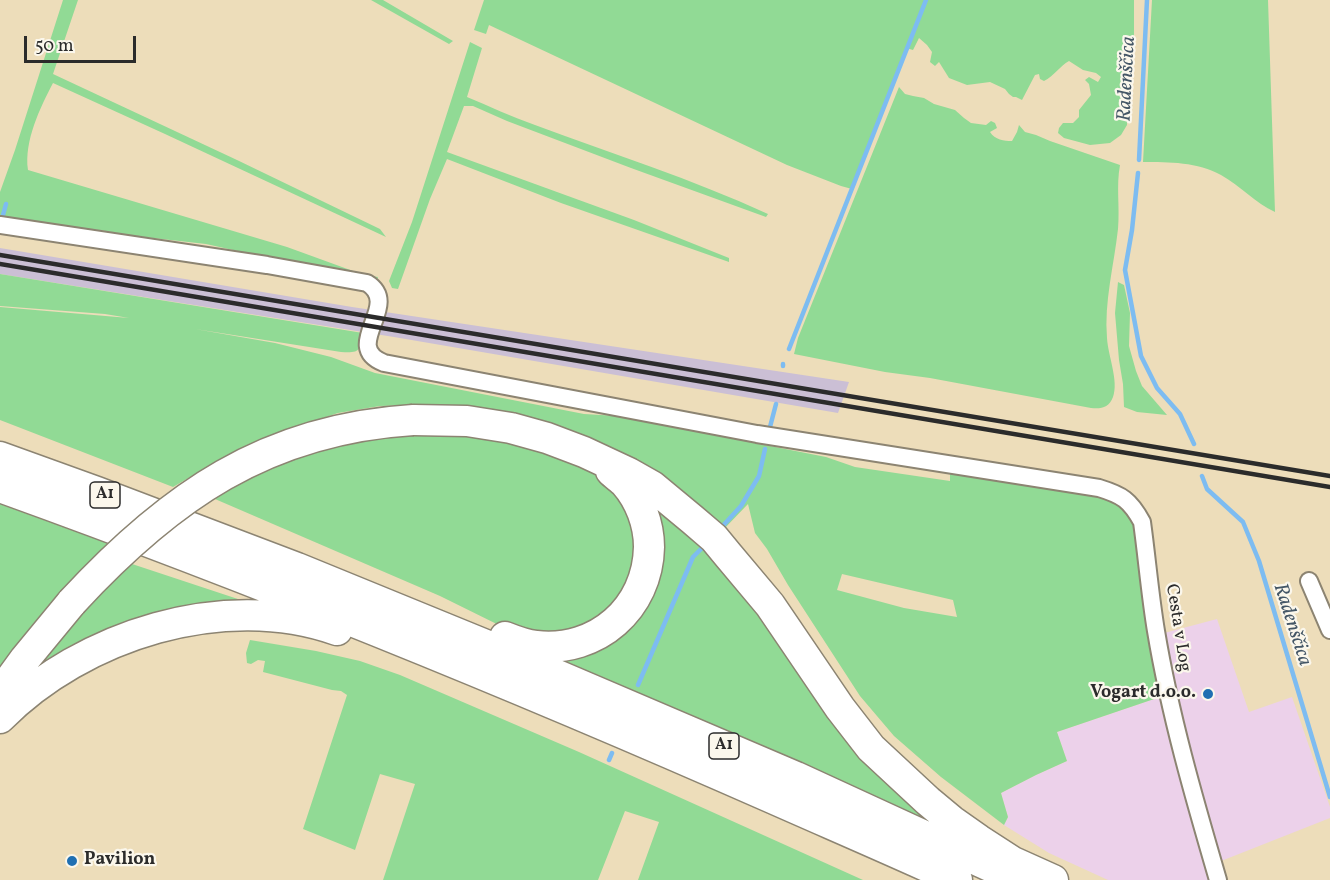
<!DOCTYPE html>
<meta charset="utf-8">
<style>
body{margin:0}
#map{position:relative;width:1330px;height:880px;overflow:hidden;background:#edddba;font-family:Vollkorn,serif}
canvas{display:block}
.scale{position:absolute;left:24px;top:36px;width:112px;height:27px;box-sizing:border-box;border:3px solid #2b2b2b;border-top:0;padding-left:8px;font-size:18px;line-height:21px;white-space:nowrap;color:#2b2b2b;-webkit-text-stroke:4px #fbf7ec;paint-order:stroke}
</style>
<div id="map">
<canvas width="1330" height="880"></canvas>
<div class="scale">50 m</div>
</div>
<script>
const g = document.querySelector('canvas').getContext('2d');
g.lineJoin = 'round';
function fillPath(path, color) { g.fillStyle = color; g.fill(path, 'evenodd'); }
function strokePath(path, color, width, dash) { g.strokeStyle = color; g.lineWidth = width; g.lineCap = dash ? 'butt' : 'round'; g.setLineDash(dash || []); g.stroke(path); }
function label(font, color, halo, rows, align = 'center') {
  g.font = font + ' Vollkorn,serif'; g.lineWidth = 4.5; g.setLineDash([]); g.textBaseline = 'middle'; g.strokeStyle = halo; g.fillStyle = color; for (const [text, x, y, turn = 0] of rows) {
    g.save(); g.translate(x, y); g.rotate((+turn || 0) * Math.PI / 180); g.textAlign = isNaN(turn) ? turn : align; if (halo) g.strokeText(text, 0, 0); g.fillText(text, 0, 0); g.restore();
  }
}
const built = new Path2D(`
 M1217,619L1249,712L1292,697L1330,807V818L1211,865L1214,880H1108L1049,853L1004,825L1008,817L1001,793L1036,775L1067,761L1057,732L1160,697L1164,694L1153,636Z`);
const industrial = new Path2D(`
 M0,248L352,307L849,382L838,413L394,337L0,274Z`);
const green = new Path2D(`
 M63,0H78L53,74L237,160L380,229L386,237L165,134L53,83C40,108 24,141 28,170L287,247L364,275L378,277L376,283L332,272L206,244L135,236L99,230L0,220V192L15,150Z
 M371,0H383L453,41L449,44Z
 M484,0H1134V47L1129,100L1127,111V125L1121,135L1110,143L1090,145L1064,138L1058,133L1059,128L1063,123H1073L1079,117V110L1091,95L1089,84L1085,80L1089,77L1098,82L1101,77L1096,73L1083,70L1069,61C1060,66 1054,76 1044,81L1040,79L1039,74L1035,75L1022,100L1016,97H1013L1009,94L1005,89L990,82L967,85L949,78L939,62L935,66L930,62L932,52L927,45L919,38L913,50L906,48L852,189L841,186L787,165L489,25L486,34L474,30Z
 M1152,0H1268L1275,212C1255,203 1241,186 1221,175C1198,162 1169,162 1143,162Z
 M470,42L482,48L467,97C489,106 512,117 535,125C613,154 692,179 768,214L766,217L631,168L507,121L473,106H464L447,152L634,220L729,258V262L561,203L447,159L430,199L398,289L392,288L389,281L412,222Z
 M899,87L905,94L913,96L924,98L934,104L955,110L964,118L971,123L986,125L991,121L995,123L997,128L990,132C995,140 1004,141 1012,141L1017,132L1019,125L1025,132L1036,135L1050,141L1120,165C1116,186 1120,207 1118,229C1114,265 1104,302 1107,338C1108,356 1119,381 1113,397C1109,408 1101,409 1091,408L930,378L885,372L794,354L798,338Z
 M0,274L363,333C359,351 361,353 341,352L195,329L275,343L331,357L375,373L584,414L618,416L826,457L855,467L950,481V471L1078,490L1116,501L1132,515L1139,529L1164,694L1160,697L1057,732L1067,761L1036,775L1001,793L1008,817L1004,825L941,777L894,736L860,696L788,585L767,549L755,533L748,504L723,530L468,408L414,405L380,406L338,413L277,433L216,462L173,487L0,420V307L129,318L105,314L0,306ZM842,574L953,600L957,617L904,608L837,590Z
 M1118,282L1124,285L1130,313L1129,346L1136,371L1142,386L1167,415L1137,412L1124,407L1123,384L1119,360L1115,313Z
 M411,434H462L549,450L603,478L617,490L641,542L624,599L575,633L519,635L440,596L208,496L291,457L349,441Z
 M644,499L685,526L930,820L929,823L565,661L564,659L637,609Z
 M0,504L110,544L0,677Z
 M123,561L253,604L116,628L82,641L20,683Z
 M250,640L316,651L360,661L400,675L579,752L863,880H638L659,822L625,811L598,880H383L415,784L380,774L355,850L303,829L347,695L341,691L332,690L263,672L265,661L258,660L251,664L247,663L246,653Z`);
const stream = new Path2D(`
 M1139,160L1147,0
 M1138,173L1132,230L1125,270L1141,356L1157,388L1180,414L1194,444
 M3,215L6,204
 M789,349L926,0
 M783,366V364
 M770,427L776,404
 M1202,476L1207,489L1243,522L1259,561L1330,797
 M719,530L741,506L759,476L765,449
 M638,685L693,557L705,545
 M609,760L612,753`);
const street = new Path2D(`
 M0,225L267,265L367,283C403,305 340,346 384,363L757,434L1099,488C1122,495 1130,500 1142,522C1147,558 1150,595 1156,631C1170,715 1194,798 1218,880
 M1309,581L1330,630`);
const highway = new Path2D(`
 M413,420L467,421L511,428L547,438L584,452L629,473L652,486L693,520L714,538L728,555L770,605L840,708L871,748L928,801L952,821L979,840L1013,862L1053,880
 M0,457L97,492L297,568L510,655L796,777L1020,880
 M0,487C261,581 518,686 772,798C833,825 896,852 957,880
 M505,637C515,641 525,645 536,646C597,653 648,608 649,547C649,524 640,500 625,483C621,479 615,475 611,471
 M0,693L25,659L72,602
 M0,718C82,635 224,590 337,630`);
const rail = new Path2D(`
 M0,255L1330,476
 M0,264L1330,487`);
const highwayBridge = new Path2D(`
 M72,602C169,497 266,429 413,420`);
const markers = [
 [1208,694,6,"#1f6fb2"],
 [72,861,6,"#1f6fb2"]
];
const shields = [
 [105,495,30],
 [724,746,30]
];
const shieldNames = [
 ["A1",105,495],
 ["A1",724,746]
];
const streetNames = [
 ["Cesta v Log",1177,628,81]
];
const poiNames = [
 ["Vogart d.o.o.",1196,694],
 ["Pavilion",84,861,"left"]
];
const waterNames = [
 ["Radenščica",1128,79,-87],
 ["Radenščica",1291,625,72]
];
fillPath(built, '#ecd1ea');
fillPath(industrial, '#cbbfd5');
fillPath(green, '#91da95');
strokePath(stream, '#7dbcf1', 4.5);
strokePath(street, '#8c8472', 20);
strokePath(highway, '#8c8472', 33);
strokePath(street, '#fff', 16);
strokePath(highway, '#fff', 30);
strokePath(rail, '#2b2b2b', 4.5);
strokePath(highwayBridge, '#8c8472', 33, []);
strokePath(highwayBridge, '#fff', 30);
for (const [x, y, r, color] of markers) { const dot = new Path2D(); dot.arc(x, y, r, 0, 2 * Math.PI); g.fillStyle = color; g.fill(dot); strokePath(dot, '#fbf7ec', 2); }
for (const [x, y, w] of shields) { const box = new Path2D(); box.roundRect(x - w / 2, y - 13, w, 26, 4.5); g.fillStyle = '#fbf7ec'; g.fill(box); strokePath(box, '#2b2b2b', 1.5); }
label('bold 16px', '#2b2b2b', null, shieldNames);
label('18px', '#2b2b2b', '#fbf7ec', streetNames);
label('bold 18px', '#2b2b2b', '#fbf7ec', poiNames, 'right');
label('italic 20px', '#445666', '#fbf7ec', waterNames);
</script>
